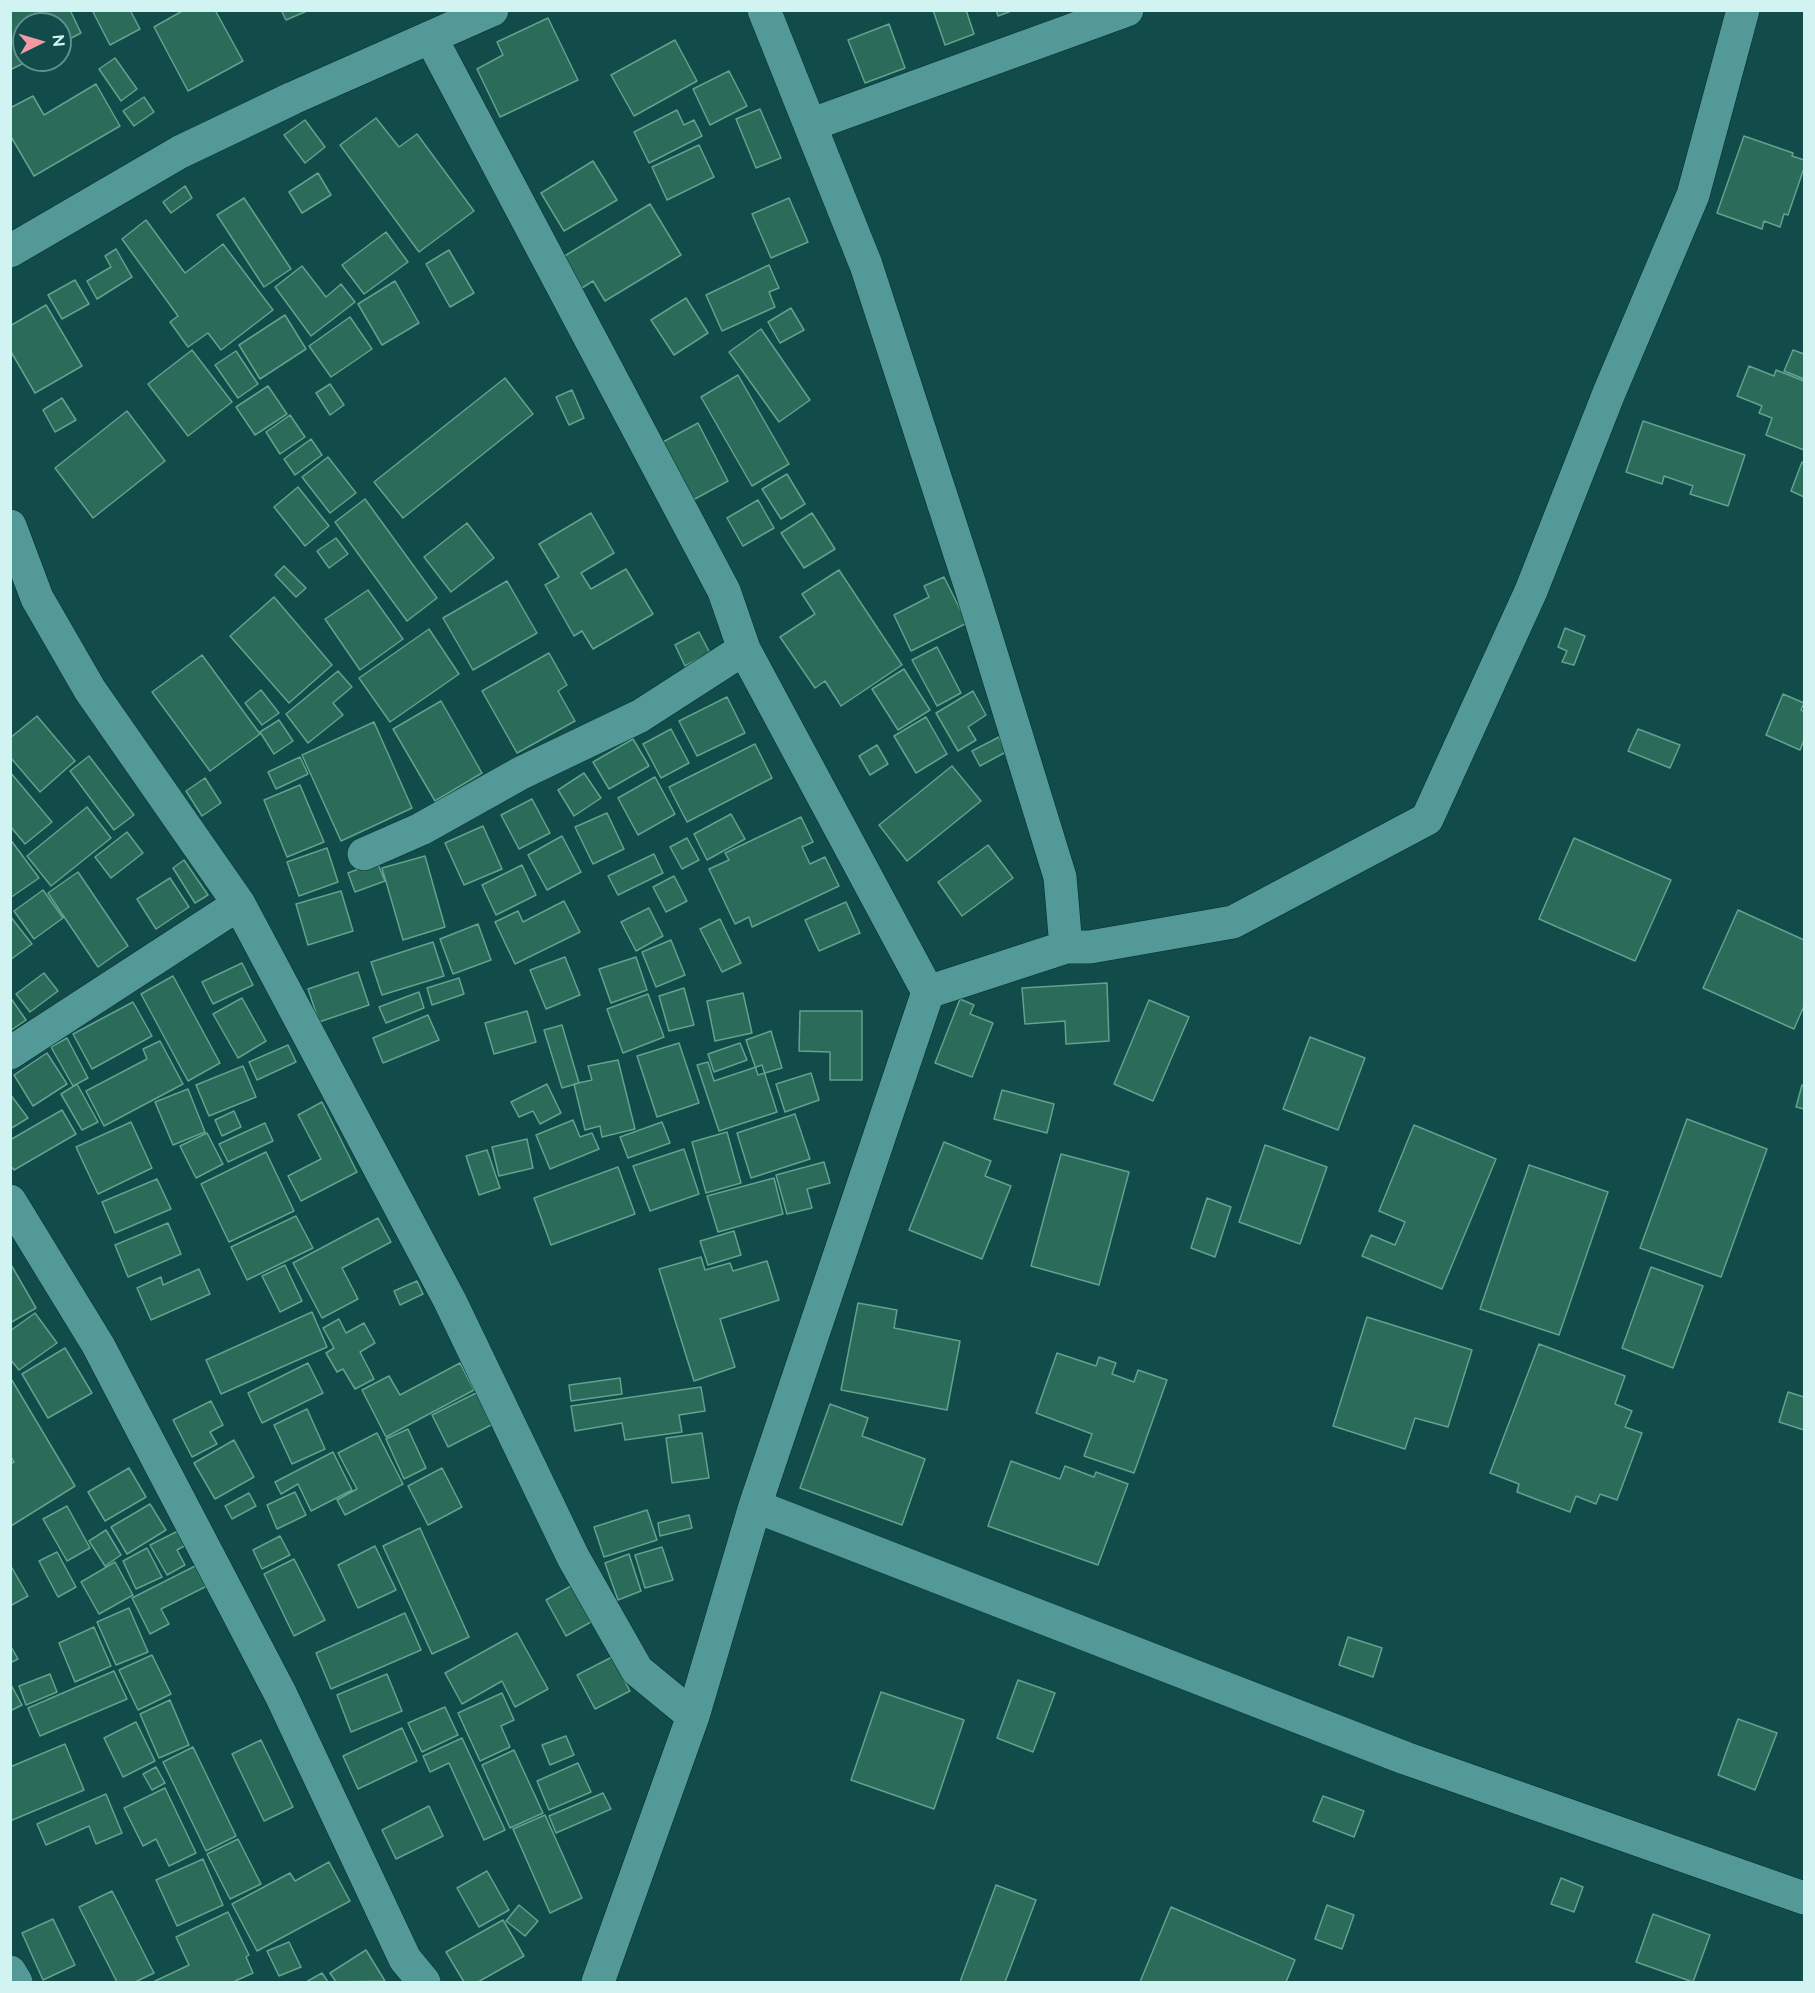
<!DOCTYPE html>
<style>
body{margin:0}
#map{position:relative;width:1815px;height:1993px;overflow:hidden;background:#114b4a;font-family:Raleway,sans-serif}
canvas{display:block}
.frame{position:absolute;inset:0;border:12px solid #d1f4f2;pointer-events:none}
.north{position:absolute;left:12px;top:12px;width:60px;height:60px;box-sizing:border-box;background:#114b4a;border:2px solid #5e8f8d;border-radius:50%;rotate:85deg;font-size:16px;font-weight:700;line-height:24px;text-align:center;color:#d1f4f2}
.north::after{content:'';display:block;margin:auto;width:21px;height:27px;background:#f49aa4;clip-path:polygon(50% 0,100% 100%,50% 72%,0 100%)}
</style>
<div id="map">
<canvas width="1815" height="1993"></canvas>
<div class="frame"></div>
<div class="north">N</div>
</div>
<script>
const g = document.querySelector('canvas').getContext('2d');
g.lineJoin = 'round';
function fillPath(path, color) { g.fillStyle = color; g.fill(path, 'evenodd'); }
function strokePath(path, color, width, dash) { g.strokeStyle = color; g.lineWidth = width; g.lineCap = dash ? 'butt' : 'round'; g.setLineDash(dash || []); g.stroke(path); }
const building = new Path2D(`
 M10,10H70L81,33L60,44V24H24V60H30L10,70Z
 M92,10H130L140,29L110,45Z
 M184,10H215L243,61L188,91L154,27Z
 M281,10H307V11L286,20Z
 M933,10H966L974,34L945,45Z
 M996,10H1014L998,16Z
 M548,18L578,80L500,117L477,69L503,55L497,42Z
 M889,24L905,68L865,83L848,40Z
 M675,40L697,81L634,116L611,75Z
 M115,58L137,89L121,101L99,69Z
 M729,71L747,106L710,125L693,89Z
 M96,84L120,126L34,176L10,135V108L33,96L44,115Z
 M144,97L154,112L134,126L123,111Z
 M760,109L781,158L756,168L736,119Z
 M677,110L684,125L694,120L702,136L649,163L634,132Z
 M376,118L399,147L417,134L474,211L419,252L340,145Z
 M305,120L325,147L305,163L284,135Z
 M1744,136L1793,153L1792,156L1804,160V168L1788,215L1784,214L1780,227L1764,221L1762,229L1717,213Z
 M699,145L714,177L667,200L652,167Z
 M593,161L617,200L564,231L541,193Z
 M318,173L331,195L302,213L289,192Z
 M185,186L192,198L171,213L163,202Z
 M244,198L291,269L264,287L217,215Z
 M789,198L808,242L771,258L752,214Z
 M650,204L681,255L605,301L593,281L582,288L563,257Z
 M146,220L185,273L223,244L273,310L221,350L208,333L188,347L170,322L178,316L122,239Z
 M386,232L408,262L364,294L342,265Z
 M116,249L132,277L97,299L87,281L111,267L105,256Z
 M449,250L474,293L450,307L426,264Z
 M769,265L779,288L769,292L775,307L722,331L706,295Z
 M302,266L326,297L341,284L355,302L311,336L275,287Z
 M75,280L89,304L62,319L48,295Z
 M395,281L419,323L382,345L358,304Z
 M686,298L708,333L674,355L651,320Z
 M46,305L82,366L35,393L10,350V326Z
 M791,308L804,330L780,343L768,322Z
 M285,315L306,349L260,379L239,345Z
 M350,317L372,349L331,377L309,346Z
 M761,329L810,400L779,422L729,352Z
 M192,350L232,402L188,436L148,384Z
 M1793,350L1804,354V379L1784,371Z
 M236,351L258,384L238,398L215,365Z
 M1749,366L1774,376L1776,370L1804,381V450L1766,435L1772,418L1759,413L1762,406L1737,396Z
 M738,375L789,464L752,486L701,397Z
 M505,378L533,414L403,518L374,482Z
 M330,384L344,405L330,415L316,393Z
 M268,386L287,414L255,435L236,407Z
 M572,390L584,418L569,425L556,397Z
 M62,398L76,420L55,432L43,410Z
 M127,411L165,461L93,518L55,468Z
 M290,415L305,437L280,454L266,432Z
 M1643,421L1745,455L1728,506L1690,494L1693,486L1664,476L1662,484L1626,472Z
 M698,423L728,481L693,500L663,442Z
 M311,439L322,455L295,475L284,459Z
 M328,457L356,493L330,513L302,477Z
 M1802,462L1804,463V497L1791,491Z
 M787,474L805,504L781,519L762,489Z
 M298,487L329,526L305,546L274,507Z
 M365,499L437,598L407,621L335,522Z
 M758,500L774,528L743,546L727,518Z
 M591,513L614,553L581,573L591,589L626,569L653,614L593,649L582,631L574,636L545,585L559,577L539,544Z
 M812,513L835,549L804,568L781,533Z
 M467,523L494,558L451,592L424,557Z
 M336,538L348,554L329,568L317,551Z
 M284,566L306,588L296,597L275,575Z
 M839,570L902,665L841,706L825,681L815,688L780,637L815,614L802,594Z
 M944,577L967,623L911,651L894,615L929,597L924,586Z
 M507,581L537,633L473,670L443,618Z
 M368,590L403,639L360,670L325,619Z
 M274,597L332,665L289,703L230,636Z
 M1565,628L1585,636L1574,665L1562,662L1567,651L1558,647Z
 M429,629L459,674L390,722L359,678Z
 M699,632L710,653L685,666L675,645Z
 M937,647L961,693L937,706L912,660Z
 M549,653L567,685L558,691L575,721L517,753L482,691Z
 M202,655L260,734L210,771L152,692Z
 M904,669L930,710L898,730L872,689Z
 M338,671L352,687L333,703L343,715L308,743L286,714Z
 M261,690L279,713L262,725L245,703Z
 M973,691L986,715L968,727L976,740L958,751L936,713Z
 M1783,694L1804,703L1801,710L1804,712V740L1800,750L1766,735Z
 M727,697L745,733L697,756L679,721Z
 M441,701L482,773L435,801L393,729Z
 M37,716L75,761L40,792L10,757V738Z
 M926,717L947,754L916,773L894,736Z
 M279,720L293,741L274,754L260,732Z
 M374,722L412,808L341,841L302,755Z
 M671,729L689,763L661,778L643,744Z
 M1638,729L1680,745L1670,768L1628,751Z
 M999,737L1006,752L980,766L972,751Z
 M633,739L649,766L609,789L593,762Z
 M755,744L772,778L687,822L669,787Z
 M877,745L888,764L870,775L859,756Z
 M89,756L134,815L114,830L70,771Z
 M300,757L308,774L276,789L268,772Z
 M952,766L981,801L907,861L879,825Z
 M10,772L52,822L25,844L10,826Z
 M584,773L601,798L574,816L558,790Z
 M655,777L675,814L638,835L618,798Z
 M205,778L221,803L202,816L186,791Z
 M300,785L324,842L287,857L264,800Z
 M532,799L550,833L519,849L501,815Z
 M87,807L111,838L51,886L27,856Z
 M607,813L624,849L593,864L575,827Z
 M731,814L745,839L707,860L694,834Z
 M801,817L813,842L802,847L810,864L825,857L839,886L752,927L749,917L735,924L709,869L729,860L725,853Z
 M483,826L502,869L464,885L445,843Z
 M127,832L143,853L111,878L95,857Z
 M562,836L581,872L547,890L528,855Z
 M687,838L699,860L682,869L670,847Z
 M1574,838L1671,880L1635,961L1539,919Z
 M10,839L39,878L10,898Z
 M988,845L1013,878L962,916L938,882Z
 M327,848L338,882L299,896L287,862Z
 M654,854L663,873L618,895L608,876Z
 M425,856L445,927L403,940L382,868Z
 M184,860L208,895L195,903L173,868Z
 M377,862L385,881L355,892L348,873Z
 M522,865L536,895L496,915L482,885Z
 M78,872L128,946L98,967L48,893Z
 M674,876L687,901L666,912L653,887Z
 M170,878L189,907L156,929L137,899Z
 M43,890L63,918L34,939L14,911Z
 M341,891L353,931L308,945L296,904Z
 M564,901L580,932L515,964L495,922L518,911L523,922Z
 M846,902L860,933L819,951L805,920Z
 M649,908L663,936L636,951L621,922Z
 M1738,910L1804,940V1006L1794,1029L1703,988Z
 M10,916L32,944L10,960Z
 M720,919L741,963L722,972L700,929Z
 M478,924L491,960L453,974L440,939Z
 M671,940L685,975L656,987L642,952Z
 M433,942L444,976L382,995L371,962Z
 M565,957L580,995L546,1009L530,970Z
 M636,957L647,990L611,1003L599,969Z
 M242,963L253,985L213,1004L202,982Z
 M358,972L369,1005L319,1022L308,989Z
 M44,973L58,991L30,1012L16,994Z
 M173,976L220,1063L188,1081L141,994Z
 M459,978L464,994L432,1005L427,988Z
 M1107,983L1109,1041L1066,1044L1065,1021L1025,1024L1022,988Z
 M684,988L694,1025L669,1031L659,996Z
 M419,992L424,1008L386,1023L379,1007Z
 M743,993L752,1033L715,1041L707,1001Z
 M648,994L664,1037L623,1053L607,1009Z
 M10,997L26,1020L10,1031Z
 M242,998L266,1041L238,1058L213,1014Z
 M960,999L974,1005L970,1014L993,1023L972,1077L935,1063Z
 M1149,1000L1189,1017L1153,1101L1114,1084Z
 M133,1002L152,1036L92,1069L73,1034Z
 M527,1011L536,1042L494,1054L485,1023Z
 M800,1011H862V1080H830V1052L799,1051Z
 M428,1015L439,1040L383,1063L373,1038Z
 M562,1025L579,1083L562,1088L544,1030Z
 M771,1031L782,1068L758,1075L746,1040Z
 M1310,1037L1365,1058L1338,1130L1283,1109Z
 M67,1038L88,1078L73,1086L51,1047Z
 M160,1041L183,1084L104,1126L86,1091L147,1059L143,1049Z
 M679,1043L699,1103L657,1117L637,1056Z
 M740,1043L747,1060L714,1072L708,1054Z
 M288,1045L296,1062L257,1080L249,1062Z
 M47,1053L67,1084L33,1106L14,1075Z
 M618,1060L635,1129L602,1137L600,1126L585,1130L574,1084L592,1080L588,1066Z
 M708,1062L714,1081L762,1065L777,1112L719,1131L697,1065Z
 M243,1066L256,1097L209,1116L196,1085Z
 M811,1073L819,1100L785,1112L776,1084Z
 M77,1084L98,1122L82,1130L61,1094Z
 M547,1084L561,1113L540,1124L533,1111L519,1117L511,1102Z
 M1802,1085L1804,1086V1109L1796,1107Z
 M188,1089L205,1132L173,1145L155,1102Z
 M1002,1090L1054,1104L1047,1133L994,1119Z
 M10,1094L28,1118L10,1129Z
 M322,1102L357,1172L301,1201L288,1176L321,1159L298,1115Z
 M62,1110L76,1134L14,1170L10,1165V1140Z
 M234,1111L241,1127L222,1136L215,1120Z
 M795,1114L810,1159L751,1178L737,1133Z
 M1687,1119L1767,1149L1721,1277L1640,1248Z
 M573,1120L580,1137L592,1133L599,1149L550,1169L536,1135Z
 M131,1122L152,1168L98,1194L76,1147Z
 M662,1122L670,1143L628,1158L620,1137Z
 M265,1123L273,1141L228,1162L219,1144Z
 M1414,1125L1496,1159L1442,1289L1362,1256L1371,1235L1395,1245L1405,1222L1379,1211Z
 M727,1132L741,1183L706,1193L692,1142Z
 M207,1133L223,1164L196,1178L180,1146Z
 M527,1139L533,1168L499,1176L492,1147Z
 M944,1142L991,1161L985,1176L1011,1186L982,1259L909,1230Z
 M1265,1145L1327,1167L1300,1244L1239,1222Z
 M684,1149L699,1194L650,1211L633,1166Z
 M487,1150L500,1188L479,1195L466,1156Z
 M266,1152L294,1211L229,1242L201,1184Z
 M1061,1154L1129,1172L1099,1285L1031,1266Z
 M824,1162L830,1183L807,1189L812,1208L787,1214L776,1175Z
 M1529,1165L1608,1192L1559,1335L1480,1309Z
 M618,1167L635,1214L551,1245L534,1198Z
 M774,1178L783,1214L718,1232L707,1196Z
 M157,1179L171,1209L115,1233L102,1202Z
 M1207,1198L1231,1207L1215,1257L1191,1248Z
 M296,1216L313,1248L247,1280L231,1247Z
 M378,1218L391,1242L342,1268L358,1299L322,1318L293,1263Z
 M168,1223L181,1254L128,1277L115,1245Z
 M734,1231L741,1255L708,1265L700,1241Z
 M701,1257L705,1270L730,1263L733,1271L767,1261L779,1300L720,1319L735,1367L694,1381L659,1269Z
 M10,1263L36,1308L10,1323Z
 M285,1265L302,1301L280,1312L262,1276Z
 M1651,1267L1703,1286L1673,1368L1622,1348Z
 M199,1269L210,1294L151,1320L137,1288L161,1277L163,1285Z
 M417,1281L423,1294L400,1305L394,1291Z
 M858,1303L897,1310L894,1328L960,1341L947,1410L841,1390Z
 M312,1312L327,1347L221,1394L206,1360Z
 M35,1313L57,1343L19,1370L10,1359V1331Z
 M1367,1317L1472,1350L1448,1427L1415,1418L1405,1449L1333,1426Z
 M339,1319L346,1333L364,1323L375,1343L360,1352L374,1379L355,1389L343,1369L337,1372L326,1353L334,1348L323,1328Z
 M1539,1344L1625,1376L1615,1404L1632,1411L1625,1427L1642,1433L1617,1500L1600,1494L1596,1504L1576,1496L1570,1512L1517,1492L1519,1484L1490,1473Z
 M65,1348L92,1393L48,1418L22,1374Z
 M1057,1353L1096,1366L1099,1357L1116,1363L1112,1374L1134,1382L1138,1370L1167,1380L1134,1473L1084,1456L1092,1434L1036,1413Z
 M308,1363L323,1393L262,1423L248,1393Z
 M460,1363L474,1390L386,1437L362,1390L389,1376L400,1395Z
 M10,1377L75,1486L11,1526L10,1464L14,1462L10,1456Z
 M620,1378L622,1394L571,1401L569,1385Z
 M701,1387L705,1411L679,1415L682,1432L625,1440L622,1423L575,1431L571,1406Z
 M478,1392L493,1424L448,1447L432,1415Z
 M1788,1392L1804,1397V1430L1779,1422Z
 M211,1401L223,1425L210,1432L217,1444L192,1457L173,1420Z
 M830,1404L868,1418L862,1436L925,1459L902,1525L800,1488Z
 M307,1409L325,1449L292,1464L274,1425Z
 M408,1429L426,1468L404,1479L386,1439Z
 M377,1433L403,1484L345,1515L337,1500L357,1489L338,1453Z
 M702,1433L709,1478L672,1483L666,1438Z
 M234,1440L254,1477L215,1499L194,1463Z
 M333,1452L352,1490L311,1511L298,1484L281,1494L275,1482Z
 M1011,1461L1060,1479L1065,1466L1094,1477L1096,1472L1128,1484L1098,1565L988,1526Z
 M129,1468L146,1497L105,1521L88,1492Z
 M442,1468L462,1507L428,1525L408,1486Z
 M295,1492L306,1515L277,1529L267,1505Z
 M249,1493L256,1506L232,1519L225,1506Z
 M150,1504L166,1530L127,1554L111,1527Z
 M67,1506L90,1548L67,1561L43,1519Z
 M647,1510L657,1540L604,1557L594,1527Z
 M689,1515L692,1528L660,1536L658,1523Z
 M420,1528L469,1637L432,1654L383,1546Z
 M106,1530L121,1555L105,1566L89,1541Z
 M178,1531L186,1545L177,1550L185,1565L167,1575L150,1545Z
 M280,1536L290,1555L262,1569L253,1550Z
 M375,1546L396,1590L358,1608L338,1565Z
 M662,1547L673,1580L645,1588L635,1555Z
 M147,1548L162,1577L136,1589L123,1561Z
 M57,1552L76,1587L58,1597L39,1561Z
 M629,1554L641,1591L618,1600L605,1563Z
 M294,1559L325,1620L294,1636L264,1574Z
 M205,1561L215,1582L161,1609L169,1624L150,1634L132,1598Z
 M115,1562L133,1595L99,1614L81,1582Z
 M12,1568L28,1596L10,1606V1569Z
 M578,1582L598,1618L566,1636L546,1600Z
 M129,1608L148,1652L116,1665L97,1622Z
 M405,1613L421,1650L331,1689L316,1653Z
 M94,1627L111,1666L75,1682L59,1643Z
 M517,1633L548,1689L515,1707L502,1681L462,1704L445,1673Z
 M1348,1637L1382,1648L1373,1677L1339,1665Z
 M10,1645L18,1659L10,1663Z
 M152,1655L171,1694L138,1710L119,1670Z
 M612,1657L630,1691L595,1709L577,1675Z
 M114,1671L127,1699L40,1736L28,1708Z
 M50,1674L57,1692L26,1705L19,1686Z
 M387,1674L402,1711L351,1732L337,1695Z
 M1018,1680L1055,1693L1033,1752L997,1738Z
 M10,1683L22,1705L10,1711Z
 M881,1692L964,1720L934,1809L851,1780Z
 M502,1693L514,1720L501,1726L510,1747L480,1761L458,1713Z
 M170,1700L189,1745L159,1758L140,1714Z
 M445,1707L458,1735L422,1752L408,1723Z
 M1738,1719L1777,1733L1755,1790L1718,1775Z
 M136,1722L155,1761L123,1777L104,1738Z
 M402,1728L417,1761L358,1789L343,1756Z
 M566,1736L574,1755L550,1765L542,1745Z
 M462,1738L505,1830L484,1840L449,1763L430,1772L423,1756Z
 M261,1740L293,1807L264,1821L232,1754Z
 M65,1744L84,1790L10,1821V1767Z
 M193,1747L236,1836L206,1851L163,1762Z
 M514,1750L543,1813L510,1828L482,1765Z
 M578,1763L591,1792L549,1810L537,1781Z
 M156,1767L165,1783L152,1790L143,1774Z
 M165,1788L196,1853L169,1866L156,1839L143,1846L124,1808Z
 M603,1793L611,1809L556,1833L549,1816Z
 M106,1794L122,1833L96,1844L89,1826L46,1845L37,1824Z
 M1323,1796L1364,1811L1354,1837L1313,1821Z
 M429,1806L443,1836L396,1859L382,1830Z
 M545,1815L582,1898L550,1913L513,1829Z
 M238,1839L261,1884L230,1899L207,1854Z
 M203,1859L223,1905L177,1926L156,1880Z
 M329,1862L350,1901L257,1951L232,1904L290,1873L295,1881Z
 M487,1871L509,1910L479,1927L457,1888Z
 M1561,1878L1583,1887L1574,1912L1551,1904Z
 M996,1885L1036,1900L1005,1982H960Z
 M112,1891L154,1973L135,1982H117L79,1907Z
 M519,1905L538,1921L525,1936L506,1921Z
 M1327,1905L1354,1915L1342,1949L1315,1939Z
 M1171,1907L1295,1960L1286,1982H1140Z
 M228,1912L249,1955L246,1957L253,1973L233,1982H153L189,1965L176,1937Z
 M1653,1914L1710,1935L1693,1982L1636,1962Z
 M53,1919L75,1965L43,1980L22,1933Z
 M503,1920L524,1956L478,1982H464L446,1952Z
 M289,1942L301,1967L279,1976L267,1951Z
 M366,1950L385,1981L336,1982L330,1973Z
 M322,1973L328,1982H306Z`);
const street = new Path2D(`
 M431,38L724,591L744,649L928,992
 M810,125L1127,10
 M10,251L180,152L293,98L492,10
 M10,526L37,598L90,690L239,904L450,1301L573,1557L637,1670L693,1716
 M364,854L421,829L521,773L640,716L744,649
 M1066,947H1090L1233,922L1427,819L1531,591L1609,393L1693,195L1743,10
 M10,1053L239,904
 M10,1201L98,1345L281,1695L405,1959L424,1982
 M755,1506L1405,1758L1804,1898
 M10,1972L16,1982
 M598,1982L693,1716L755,1506L928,992L1066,947L1060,877L972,591L866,265L764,10`);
fillPath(building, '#2a6b5a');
strokePath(building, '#62a28e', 1.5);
strokePath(street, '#062f2e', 34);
strokePath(street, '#529997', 33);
</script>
